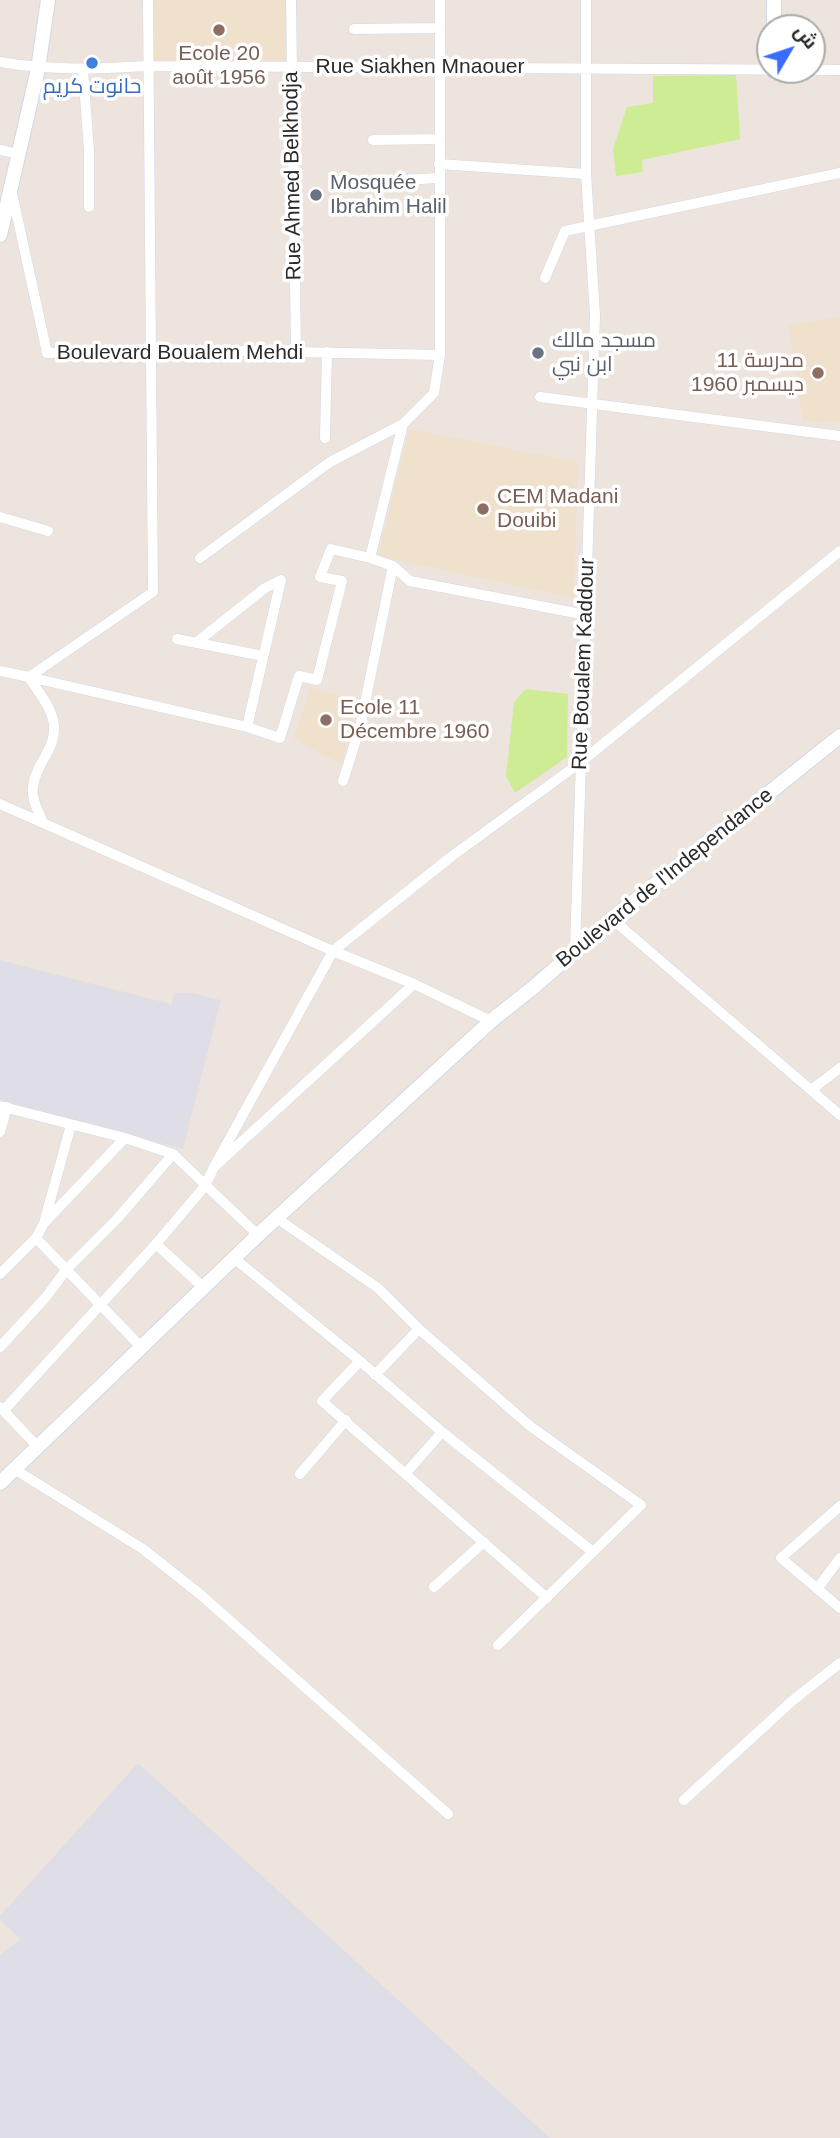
<!DOCTYPE html>
<meta charset="utf-8">
<style>
body{margin:0}
#map{position:relative;width:840px;height:2138px;overflow:hidden;background:#ede5dd;font-family:Helvetica,Cairo,sans-serif}
canvas{display:block}
.north{position:absolute;left:756px;top:14px;width:70px;height:70px;box-sizing:border-box;background:#fff;border:2px solid #aaa;border-radius:50%;rotate:51deg;font-size:19px;font-weight:700;line-height:28px;text-align:center;color:#2b2b2b}
.north::after{content:'';display:block;margin:auto;width:24px;height:32px;background:#3a6dfd;clip-path:polygon(50% 0,100% 100%,50% 72%,0 100%)}
</style>
<div id="map">
<canvas width="840" height="2138"></canvas>
<div class="north">ش</div>
</div>
<script>
const g = document.querySelector('canvas').getContext('2d');
g.lineJoin = 'round';
function fillPath(path, color) { g.fillStyle = color; g.fill(path, 'evenodd'); }
function strokePath(path, color, width, dash) { g.strokeStyle = color; g.lineWidth = width; g.lineCap = dash ? 'butt' : 'round'; g.setLineDash(dash || []); g.stroke(path); }
function label(font, color, halo, rows, align = 'center') {
  g.font = font + ' Helvetica,Cairo,sans-serif'; g.lineWidth = 7; g.setLineDash([]); g.textBaseline = 'middle'; g.strokeStyle = halo; g.fillStyle = color; for (const [text, x, y, turn = 0] of rows) {
    g.save(); g.translate(x, y); g.rotate((+turn || 0) * Math.PI / 180); g.textAlign = isNaN(turn) ? turn : align; if (halo) g.strokeText(text, 0, 0); g.fillText(text, 0, 0); g.restore();
  }
}
const industrial = new Path2D(`
 M0,960L171,1004L175,993H191L221,1000L183,1149L0,1101Z
 M138,1763L550,2138H0V1955L20,1939L0,1920V1916Z`);
const education = new Path2D(`
 M153,0H286V61L153,63Z
 M840,317V422L814,423L803,421L789,324Z
 M409,429L578,462L574,598L378,556Z
 M310,687L357,701L342,765L294,739Z`);
const pitch = new Path2D(`
 M736,75L740,139L642,160L643,172L616,176L613,149L627,107L653,103V76Z
 M526,689L568,694L567,757L515,793L506,776L514,702Z`);
const street = new Path2D(`
 M291,0L296,353
 M354,29L440,28
 M0,62C51,71 97,69 148,66L840,70
 M83,70L89,151V207
 M373,140L439,139
 M0,150L19,154
 M439,164L586,174
 M345,183L439,178
 M12,193L47,353L150,349L440,355
 M545,278L565,231L840,173
 M540,397L840,436
 M403,424L370,558L393,566L410,581L586,615
 M325,438L327,352
 M0,517L48,531
 M200,558L330,462L403,424L434,393L440,355V0
 M177,639L263,656
 M197,642L265,588L281,580L247,727
 M0,671L29,677C38,692 52,707 54,725C56,750 35,764 33,787C31,799 39,812 43,823
 M29,677L153,592L148,0
 M29,677L247,727L280,738L299,676L317,680L342,581L320,577L331,549L370,558
 M343,781L360,727L393,566
 M0,804L333,951L414,984L491,1021
 M612,919L840,1115
 M575,951L595,315L586,174V0
 M811,1090L840,1068
 M0,1106L125,1138L173,1154L258,1235
 M0,1132L7,1107
 M214,1167L333,951L452,856L581,762L840,551
 M45,1219L71,1125
 M278,1219L378,1288L419,1329L530,1426L641,1505L498,1645
 M36,1238L142,1348
 M156,1244L204,1288
 M235,1259L360,1361L442,1432L593,1552
 M0,1274L36,1238L44,1223L125,1138
 M0,1347L46,1297L66,1270L117,1219L173,1154
 M360,1361L322,1401L547,1598
 M375,1375L419,1329
 M0,1407L37,1446
 M4,1410L156,1244L205,1186L214,1167L414,984
 M14,1469L143,1549L201,1595L448,1814
 M406,1473L442,1432
 M300,1474L346,1420
 M840,1506L781,1558L840,1608
 M434,1587L484,1542
 M817,1589L840,1558
 M684,1800L792,1701L840,1663`);
const secondary = new Path2D(`
 M774,0V28
 M774,70V71
 M0,235L38,69L48,0
 M0,1483L258,1235L491,1021L535,986L612,919L840,736`);
const markers = [
 [219,30,7,"#8d6e63"],
 [92,63,7,"#3f7fe0"],
 [316,195,7,"#6b7280"],
 [538,353,7,"#6b7280"],
 [818,373,7,"#8d6e63"],
 [483,509,7,"#8d6e63"],
 [326,720,7,"#8d6e63"]
];
const educationNames = [
 ["Ecole 20",219,54,"center"],
 ["août 1956",219,78,"center"],
 ["مدرسة 11",804,361,"right"],
 ["ديسمبر 1960",804,385,"right"],
 ["CEM Madani",497,497],
 ["Douibi",497,521],
 ["Ecole 11",340,708],
 ["Décembre 1960",340,732]
];
const streetNames = [
 ["Rue Siakhen Mnaouer",420,67],
 ["Rue Ahmed Belkhodja",293,176,-91],
 ["Boulevard Boualem Mehdi",180,353],
 ["Rue Boualem Kaddour",584,664,-88],
 ["Boulevard de l'Independance",665,878,-39]
];
const shopNames = [
 ["حانوت كريم",92,87]
];
const worshipNames = [
 ["Mosquée",330,183],
 ["Ibrahim Halil",330,207],
 ["مسجد مالك",552,341],
 ["ابن نبي",552,365]
];
fillPath(industrial, '#dfdee6');
fillPath(education, '#efe1cc');
fillPath(pitch, '#cdec94');
strokePath(street, '#d2d7e4', 11);
strokePath(secondary, '#d2d7e4', 16);
strokePath(street, '#fff', 10);
strokePath(secondary, '#fff', 14);
for (const [x, y, r, color] of markers) { const dot = new Path2D(); dot.arc(x, y, r, 0, 2 * Math.PI); g.fillStyle = color; g.fill(dot); strokePath(dot, '#fff', 2.5); }
label('21px', '#785e54', '#fff', educationNames, 'left');
label('21px', '#2b2b2b', '#fff', streetNames);
label('21px', '#366cbe', '#fff', shopNames);
label('21px', '#5b616d', '#fff', worshipNames, 'left');
</script>
